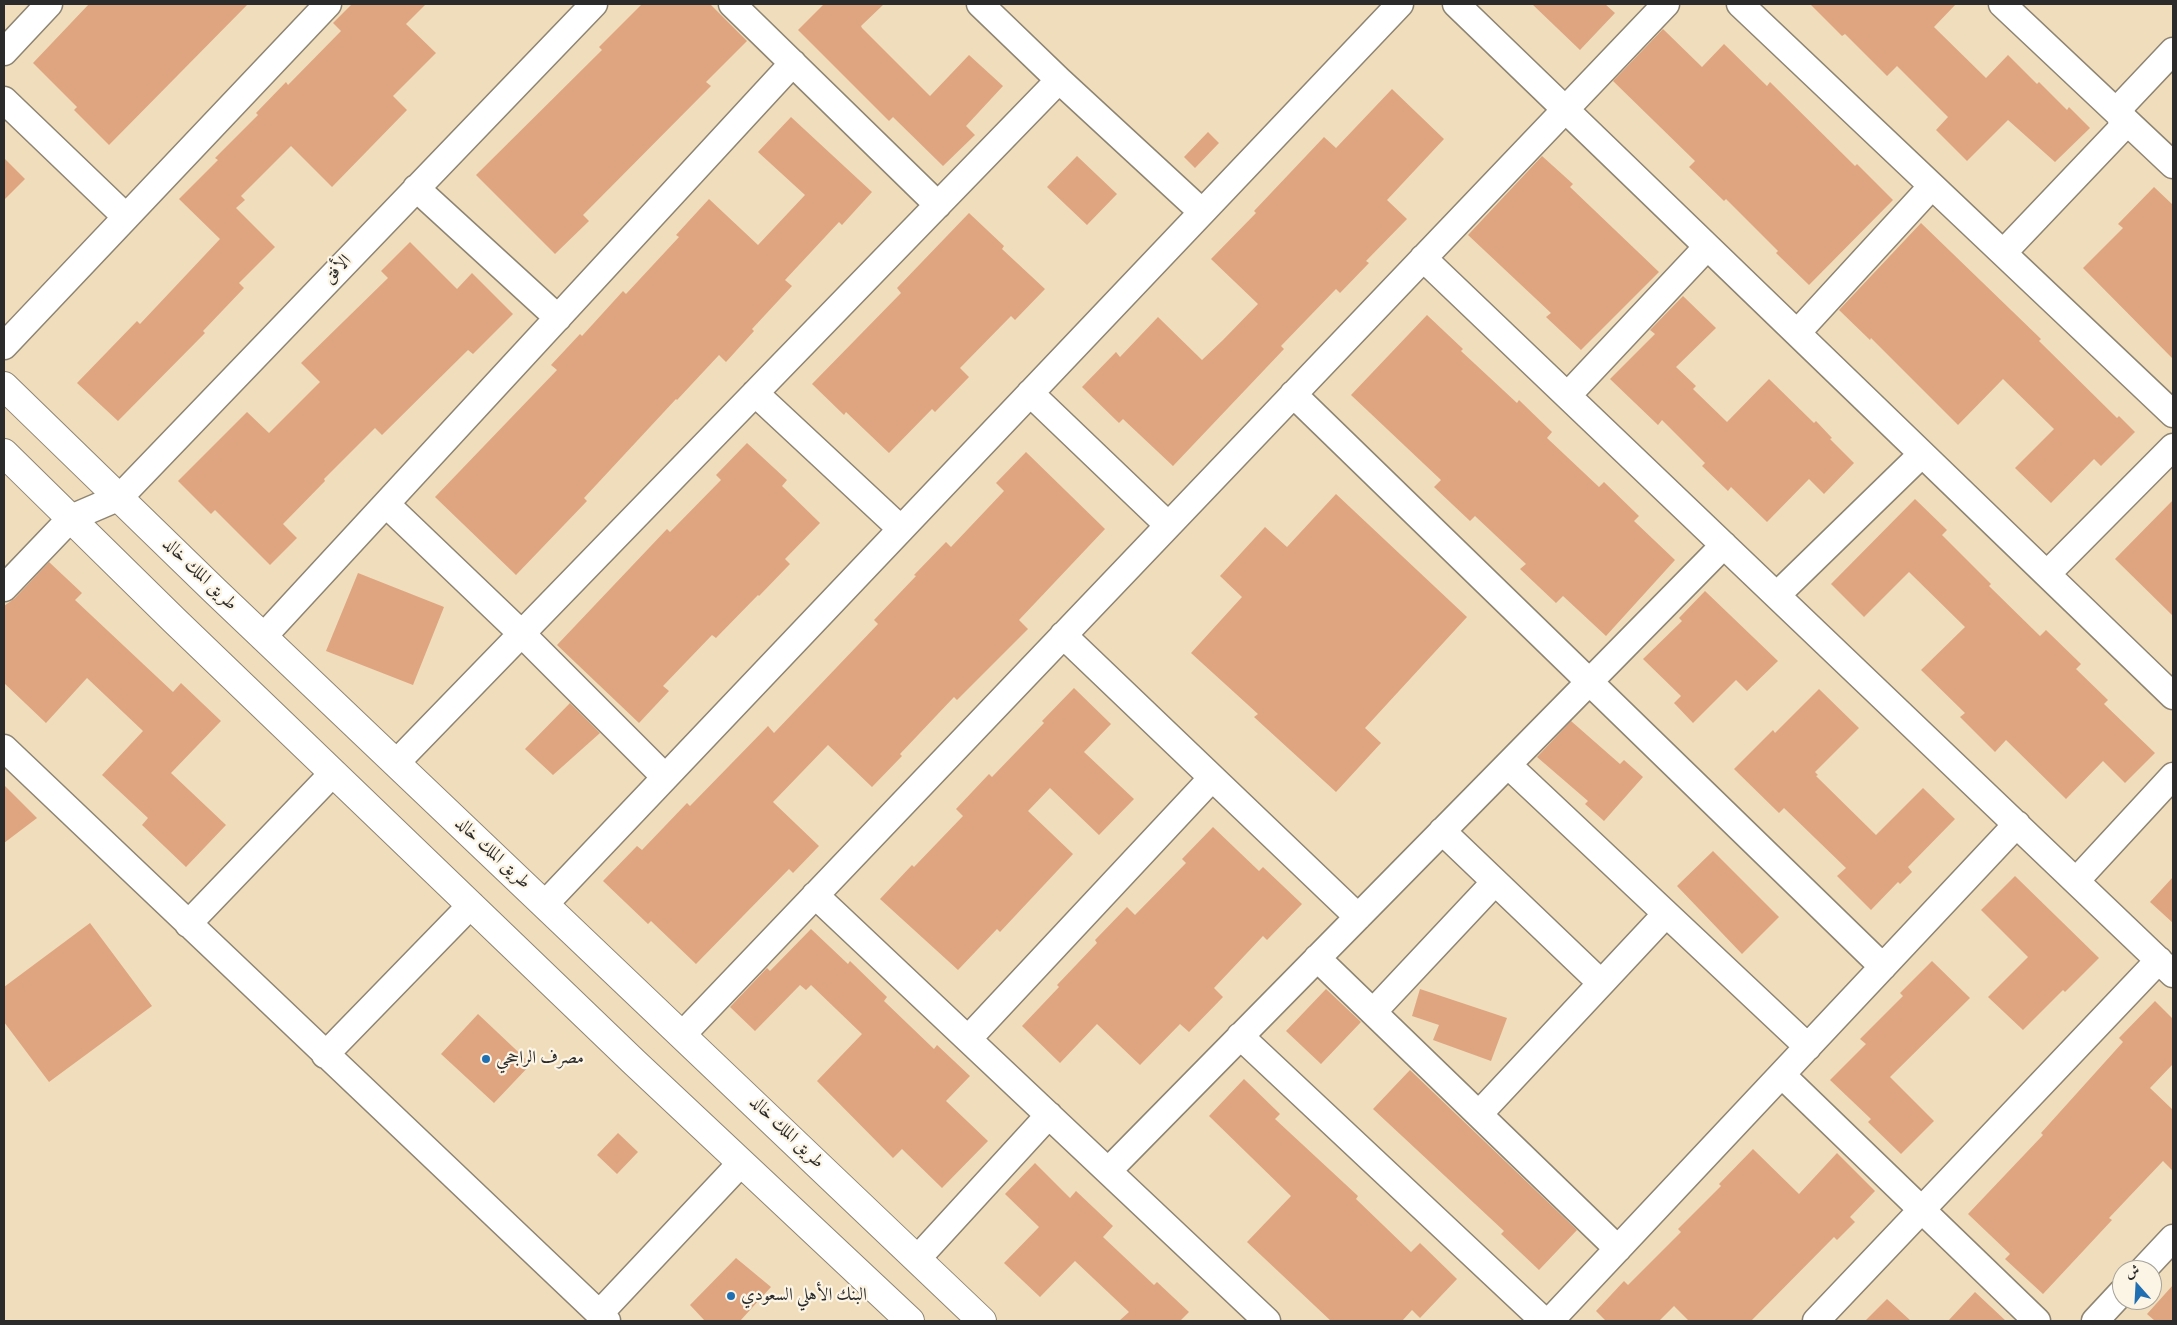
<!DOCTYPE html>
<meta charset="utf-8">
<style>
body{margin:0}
#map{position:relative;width:2177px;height:1325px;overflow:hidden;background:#f0ddbb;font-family:"IM FELL English",Amiri,serif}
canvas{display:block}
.frame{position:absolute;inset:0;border:5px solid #2b2b2b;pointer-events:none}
.north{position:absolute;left:2112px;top:1260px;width:50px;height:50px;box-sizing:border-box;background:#fcf5e5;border:1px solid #a8a49b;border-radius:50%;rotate:341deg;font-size:14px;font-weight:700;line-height:20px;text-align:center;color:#2b2b2b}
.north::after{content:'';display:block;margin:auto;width:18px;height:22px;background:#1f6fb2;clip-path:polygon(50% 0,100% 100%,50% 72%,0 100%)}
</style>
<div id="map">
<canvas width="2177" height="1325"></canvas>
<div class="frame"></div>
<div class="north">ش</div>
</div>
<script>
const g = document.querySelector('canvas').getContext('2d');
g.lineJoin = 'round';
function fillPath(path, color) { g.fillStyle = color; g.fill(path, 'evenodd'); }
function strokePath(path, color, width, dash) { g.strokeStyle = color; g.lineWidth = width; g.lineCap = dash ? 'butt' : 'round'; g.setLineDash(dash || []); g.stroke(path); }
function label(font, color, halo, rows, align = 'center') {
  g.font = font + ' "IM FELL English",Amiri,serif'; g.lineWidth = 4.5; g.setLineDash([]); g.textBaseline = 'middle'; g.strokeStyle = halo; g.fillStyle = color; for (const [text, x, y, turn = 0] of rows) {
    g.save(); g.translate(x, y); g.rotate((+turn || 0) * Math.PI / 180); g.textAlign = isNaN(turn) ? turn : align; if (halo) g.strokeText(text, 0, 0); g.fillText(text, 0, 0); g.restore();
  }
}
const building = new Path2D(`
 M89,4H248L109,145L74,110L77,107L33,63Z
 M352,4H426L406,24L436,53L393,96L407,110L332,187L291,146L241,196L245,200L236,208L275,247L239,283L244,288L203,331L205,333L118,421L77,383L137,321L140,324L220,239L179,199L218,160L215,158L258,115L256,113L286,82L288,85L341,31L333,23Z
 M642,4H710L747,41L706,82L711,86L583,215L589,221L555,254L476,175L602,50L599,47Z
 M824,4H884L861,26L862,28L930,96L969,55L1003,86L966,126L975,135L943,166L893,117L889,121L798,30Z
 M1532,4H1605L1615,13L1580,50Z
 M1810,4H1956L1934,27L1986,78L2008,55L2037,84L2039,82L2067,110L2069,107L2090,128L2055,162L2008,120L1967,161L1936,130L1948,117L1897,66L1887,76L1845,34L1842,36Z
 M1663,29L1702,67L1724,44L1767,86L1770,82L1855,166L1857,164L1893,200L1809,285L1776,253L1778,251L1726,199L1724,201L1689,167L1695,161L1613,81Z
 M1392,89L1444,139L1387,200L1407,219L1366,261L1369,263L1340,293L1336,289L1281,346L1284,349L1173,466L1123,419L1119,423L1082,387L1116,352L1120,357L1158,317L1202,360L1223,340L1258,304L1211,259L1256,213L1254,211L1324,137L1336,148Z
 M791,117L872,192L842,225L839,222L785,280L792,286L752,329L754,331L726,362L719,355L677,400L676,399L584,498L587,501L516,575L435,497L557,370L551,365L580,334L582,336L623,291L626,294L679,237L676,235L709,199L758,245L805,195L758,152Z
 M1208,132L1219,143L1195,168L1184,157Z
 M1077,156L1117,194L1087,225L1047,187Z
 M1542,156L1573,184L1570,187L1659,272L1581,350L1546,317L1551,313L1468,235Z
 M4,158L25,179L4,200Z
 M2154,187L2173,205V359L2083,268L2123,228L2118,224Z
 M969,213L1004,246L1002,249L1045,289L1015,320L1011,316L960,368L969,377L935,412L932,409L889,453L846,412L844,415L812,384L901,293L897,288Z
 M1921,223L2041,339L2039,341L2117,418L2119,416L2135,432L2101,466L2094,459L2051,503L2015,468L2054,429L2003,379L1958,425L1871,338L1870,340L1839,310Z
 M410,242L457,289L472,273L513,314L473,354L468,350L382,435L375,428L324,479L325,481L283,524L297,538L270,565L215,510L211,514L178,481L247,412L269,433L320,382L301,363L388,278L381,271Z
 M1683,296L1716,328L1676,367L1696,386L1693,389L1727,422L1769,379L1814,423L1816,421L1832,438L1830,439L1854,463L1824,494L1809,479L1767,522L1731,487L1728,491L1702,466L1705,463L1662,420L1658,425L1610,379L1655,334L1650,330Z
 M1427,315L1463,349L1461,351L1517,403L1519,400L1552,432L1547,438L1599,487L1604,482L1639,516L1634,521L1675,560L1606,636L1563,596L1556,603L1520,569L1526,564L1475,516L1470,521L1434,487L1441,480L1351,395Z
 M747,443L787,480L782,486L820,523L785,559L790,564L759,596L758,595L716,638L712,635L663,686L669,691L639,723L557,645L667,529L670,532L721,480L716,475Z
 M1026,452L1105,529L1019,620L1028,629L957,700L954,697L900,754L902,756L872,787L828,745L773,802L819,846L793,873L789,869L696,964L651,921L648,924L603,881L637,846L642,850L687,803L690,806L768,726L774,733L878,624L874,620L916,576L914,575L946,542L951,547L1004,491L996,483Z
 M1336,494L1467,617L1365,728L1381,743L1336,792L1254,717L1258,714L1191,653L1242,597L1220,576L1265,527L1287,547Z
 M1915,499L1947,530L1942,535L1991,584L1989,586L2040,636L2046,630L2081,664L2076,669L2108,700L2104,704L2155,753L2125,783L2103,761L2066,799L2006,740L1995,752L1960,717L1965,713L1921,670L1965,627L1909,572L1864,617L1831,584Z
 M2173,500V616L2115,559Z
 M49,562L82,593L75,600L173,692L181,683L221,721L171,773L226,825L186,867L142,825L148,818L102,775L143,731L87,678L46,723L4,683V606L15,598Z
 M358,573L444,607L413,685L326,651Z
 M1705,591L1778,661L1747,691L1736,680L1693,723L1674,703L1681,696L1643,659L1682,621L1679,618Z
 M1074,688L1111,724L1084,752L1134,799L1099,835L1050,788L1028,811L1073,854L1000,932L997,929L958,970L880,899L912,865L914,867L963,816L956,809L989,774L992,777L1044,723L1042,721Z
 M1819,689L1859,728L1815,772L1818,775L1816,776L1876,835L1923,788L1955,819L1908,867L1912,872L1900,884L1898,882L1871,910L1837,876L1846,868L1784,808L1779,813L1734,769L1773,730L1775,733Z
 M570,703L600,733L553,775L525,749Z
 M1571,721L1620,764L1624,760L1643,777L1604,821L1585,804L1588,801L1537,757Z
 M4,785L37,818L4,843Z
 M1213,827L1259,871L1263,867L1302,904L1267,940L1263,936L1214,988L1223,997L1189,1032L1180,1024L1140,1065L1097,1024L1060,1063L1022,1026L1059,987L1057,985L1097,943L1095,940L1127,907L1135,915L1186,863L1182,859Z
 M1713,851L1779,917L1742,954L1677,886Z
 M2015,876L2099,958L2065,992L2063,990L2023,1030L1988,997L2028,957L1981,910Z
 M2173,877V923L2150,902Z
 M90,923L152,1006L49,1082L4,1022V987Z
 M811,929L848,964L850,961L887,997L884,1001L934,1049L937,1045L970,1076L946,1101L988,1141L942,1188L902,1149L893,1158L817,1081L862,1034L811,985L806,990L800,985L755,1031L730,1007L767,968L770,971Z
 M1932,961L1970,998L1890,1077L1934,1121L1901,1154L1868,1122L1871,1119L1830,1080L1866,1044L1860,1039L1903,996L1900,993Z
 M1326,989L1361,1022L1321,1064L1286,1031Z
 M1420,989L1507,1018L1491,1061L1433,1040L1439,1025L1412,1016Z
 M2155,1001L2173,1019V1064L2150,1088L2173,1110V1171L2163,1161L2109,1218L2112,1220L2043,1294L2005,1259L2010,1254L1968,1214L2043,1135L2041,1133L2123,1042L2119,1038Z
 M478,1014L531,1064L494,1103L441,1054Z
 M1410,1070L1577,1230L1539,1270L1501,1234L1504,1231L1373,1109Z
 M1244,1079L1280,1114L1275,1119L1358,1196L1356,1199L1411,1252L1420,1243L1457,1279L1420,1318L1412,1310L1402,1321H1331L1247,1242L1291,1196L1209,1116Z
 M618,1133L638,1152L617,1174L597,1155Z
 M1753,1149L1799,1194L1837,1153L1875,1191L1850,1217L1855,1222L1837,1240L1834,1237L1751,1321H1689L1674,1306L1659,1321H1606L1596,1311L1624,1281L1628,1285L1681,1232L1678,1229L1721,1186L1719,1184Z
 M1035,1163L1070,1198L1076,1191L1113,1226L1103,1237L1154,1285L1157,1282L1189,1312L1180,1321H1119L1129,1312L1075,1261L1040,1297L1004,1263L1039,1227L1005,1194Z
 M736,1258L771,1287L740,1321H705L690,1305Z
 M2173,1285V1321H2155L2147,1314Z
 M1975,1292L2006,1321H1948Z
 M1887,1299L1911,1321H1865Z`);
const minor = new Path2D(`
 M732,4L938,205
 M980,4L1059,80L1202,212
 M1456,4L2173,696
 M1740,4L2173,414
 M2002,4L2173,165
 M4,52L49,4
 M4,100L126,217
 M416,188L558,318
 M2003,253L2121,129L2122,105L2173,51
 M1423,258L2173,974
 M1797,333L1932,186
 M4,346L328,4
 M755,393L901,529
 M1030,393L1168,525
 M1293,394L1883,967
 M1568,395L1707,247
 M386,504L522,634L665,777
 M2047,574L2173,447
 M4,588L71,518L120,497L594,4
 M1777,595L1922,454
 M1063,635L1358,917
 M263,637L793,63
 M4,748L607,1321
 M396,763L1059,80
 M1508,765L1808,1047
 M1442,831L1601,983
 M2076,881L2173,776
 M815,895L1267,1321
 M545,904L1400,4
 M188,924L333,773
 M1317,958L1618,1249
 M1373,1012L1495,882
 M682,1035L1666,4
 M1240,1036L1544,1321
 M968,1039L1212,778
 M325,1055L471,905
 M1782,1075L2037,1321
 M1479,1114L1666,914
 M1108,1171L1724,545
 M917,1259L1049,1115
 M2143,1270L2173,1238
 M599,1314L741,1163
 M1550,1321L2017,824
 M1816,1321L2159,960
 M2095,1321L2122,1292`);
const major = new Path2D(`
 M4,386L214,590L982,1321
 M4,453L174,620L634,1062L910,1321`);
const markers = [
 [486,1059,5,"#1f6fb2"],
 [731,1296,5,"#1f6fb2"]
];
const streetNames = [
 ["الأفق",338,270,-46],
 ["طريق الملك خالد",199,575,44],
 ["طريق الملك خالد",492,854,43],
 ["طريق الملك خالد",786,1133,44]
];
const poiNames = [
 ["مصرف الراجحي",496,1059],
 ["البنك الأهلي السعودي",741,1296]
];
fillPath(building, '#dfa581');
strokePath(minor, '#8e8473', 29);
strokePath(major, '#8e8473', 30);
strokePath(minor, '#fff', 26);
strokePath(major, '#fff', 28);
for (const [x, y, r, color] of markers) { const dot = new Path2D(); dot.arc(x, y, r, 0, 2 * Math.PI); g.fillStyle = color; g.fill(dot); strokePath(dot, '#fcf5e5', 2); }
label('18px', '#2b2b2b', '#fcf5e5', streetNames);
label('18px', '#2b2b2b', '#fcf5e5', poiNames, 'left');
</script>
